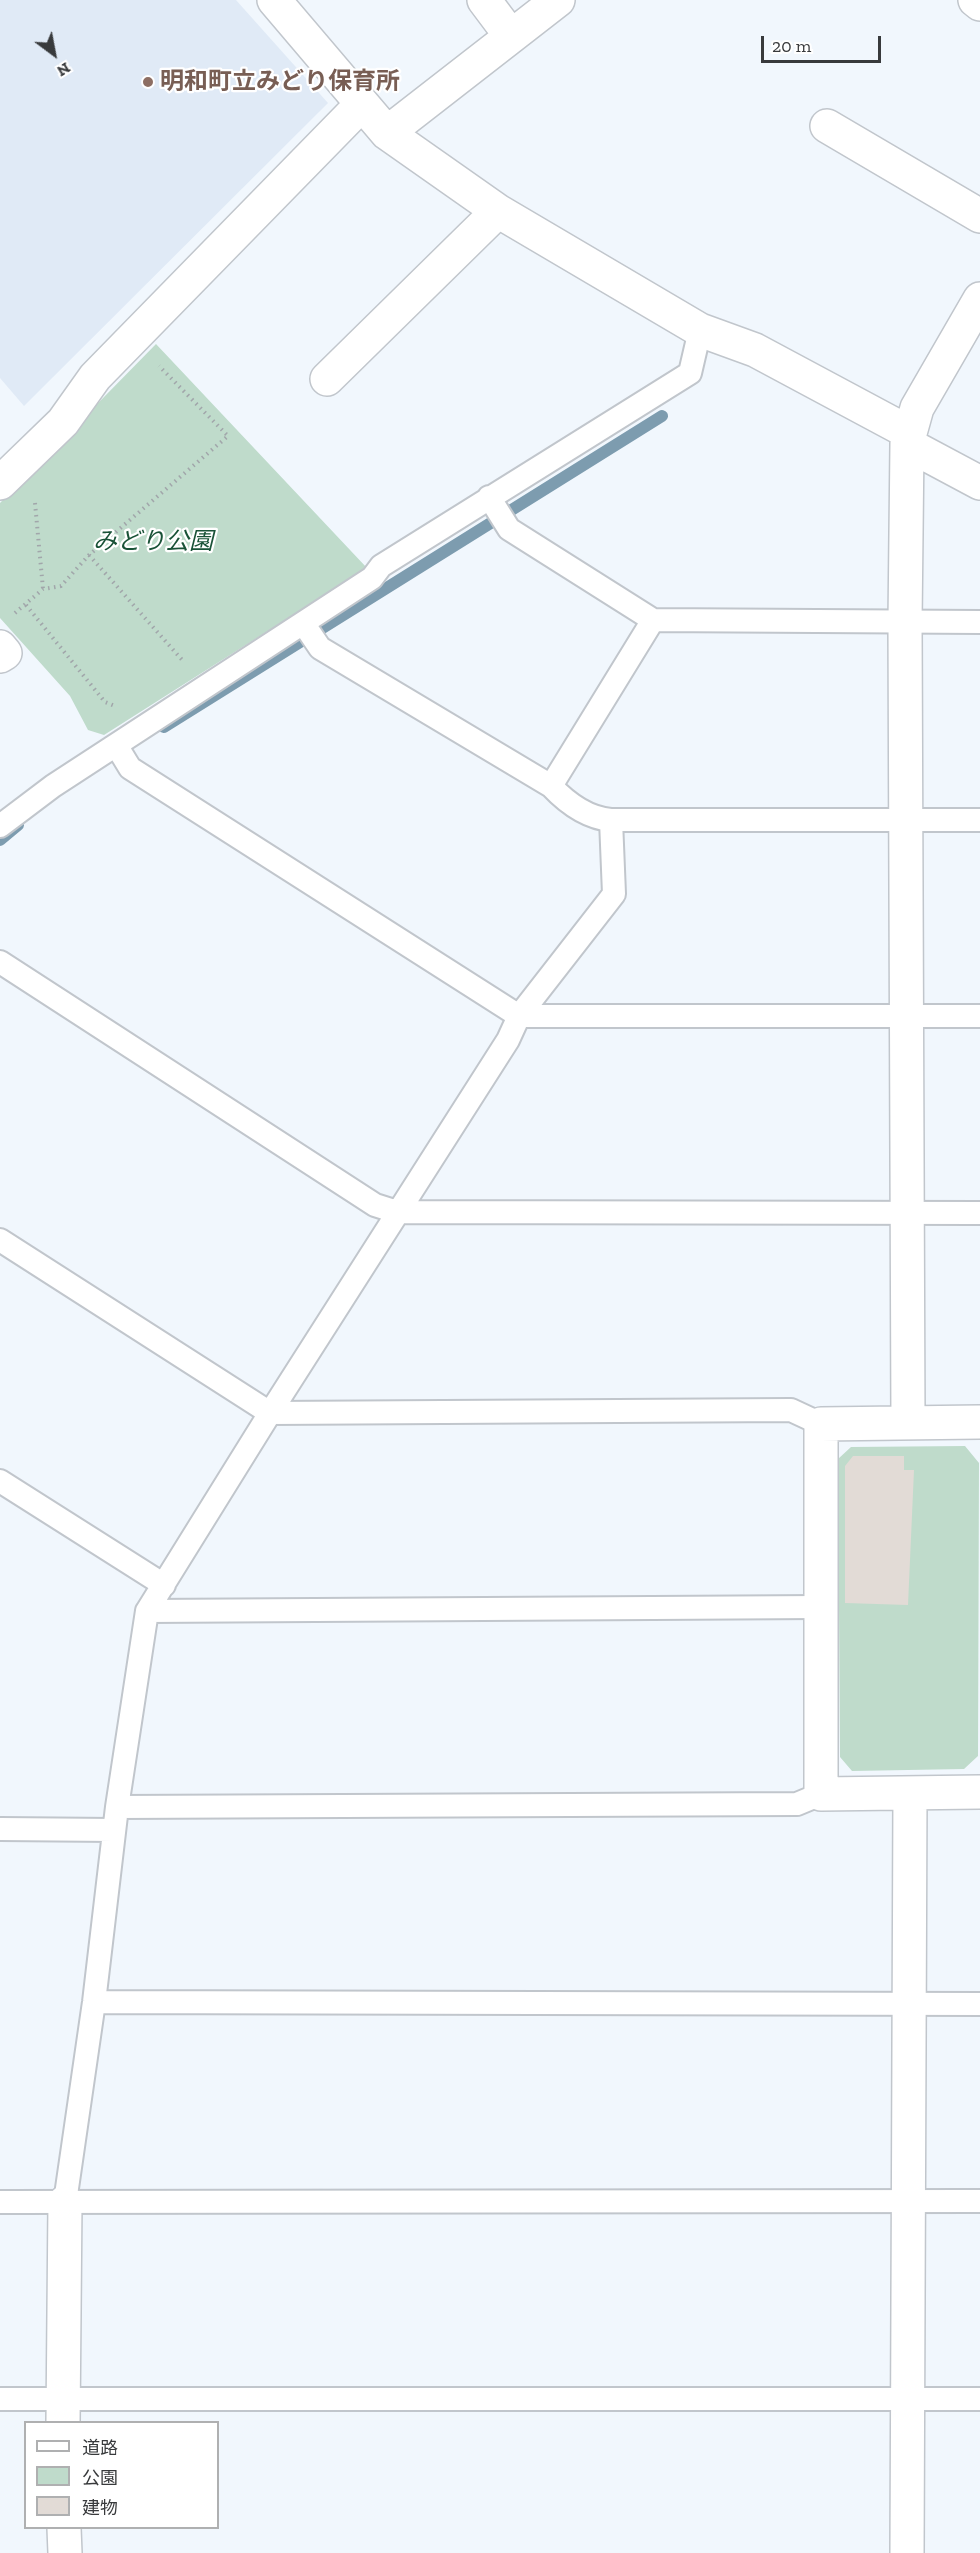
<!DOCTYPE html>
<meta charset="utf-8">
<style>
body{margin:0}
#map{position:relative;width:980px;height:2553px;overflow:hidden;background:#f1f7fd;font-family:"Zilla Slab","Noto Sans JP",serif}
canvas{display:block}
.legend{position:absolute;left:24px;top:2421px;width:195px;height:108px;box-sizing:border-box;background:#fff;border:2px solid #afb0b1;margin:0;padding:8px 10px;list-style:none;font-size:18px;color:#383a3c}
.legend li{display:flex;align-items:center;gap:12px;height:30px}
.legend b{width:30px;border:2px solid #afb0b1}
.north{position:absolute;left:24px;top:24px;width:60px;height:60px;-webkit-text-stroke:4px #fff;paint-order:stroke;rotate:148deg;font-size:16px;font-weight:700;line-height:24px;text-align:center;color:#383a3c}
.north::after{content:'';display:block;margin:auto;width:21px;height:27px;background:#383a3c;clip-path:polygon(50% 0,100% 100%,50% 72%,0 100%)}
.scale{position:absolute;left:761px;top:36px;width:120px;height:27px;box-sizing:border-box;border:3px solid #383a3c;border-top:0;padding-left:8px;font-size:18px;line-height:21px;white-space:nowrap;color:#383a3c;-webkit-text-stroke:4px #fff;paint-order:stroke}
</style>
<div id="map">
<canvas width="980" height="2553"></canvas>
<ul class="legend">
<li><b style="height:8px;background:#fff"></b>道路</li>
<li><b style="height:16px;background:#bfdbcb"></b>公園</li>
<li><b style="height:16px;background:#e2dbd6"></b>建物</li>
</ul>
<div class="north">N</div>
<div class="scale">20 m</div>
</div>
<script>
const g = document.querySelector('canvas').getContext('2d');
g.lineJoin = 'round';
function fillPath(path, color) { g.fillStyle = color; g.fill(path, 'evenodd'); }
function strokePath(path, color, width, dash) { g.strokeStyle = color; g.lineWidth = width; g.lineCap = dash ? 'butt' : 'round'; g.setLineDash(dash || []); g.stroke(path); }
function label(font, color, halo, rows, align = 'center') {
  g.font = font + ' "Zilla Slab","Noto Sans JP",serif'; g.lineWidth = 4.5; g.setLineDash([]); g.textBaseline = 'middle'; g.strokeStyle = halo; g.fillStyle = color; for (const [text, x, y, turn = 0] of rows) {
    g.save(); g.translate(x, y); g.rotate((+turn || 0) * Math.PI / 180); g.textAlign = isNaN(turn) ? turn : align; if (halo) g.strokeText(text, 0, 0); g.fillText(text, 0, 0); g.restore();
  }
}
const built = new Path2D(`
 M0,0H236L328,103L24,406L0,378Z`);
const green = new Path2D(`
 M156,344L367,568L104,735L88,730L70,696L0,618V503Z
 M965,1446L979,1463L978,1756L964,1769L852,1771L840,1757L838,1459L851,1447Z`);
const stream = new Path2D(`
 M164,727L662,416
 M0,840L18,825`);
const building = new Path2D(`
 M853,1456H904V1470H914L908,1605L845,1603V1466Z`);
const path = new Path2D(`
 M35,503L43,589
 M89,555L184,662
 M26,605L105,702L115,706
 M15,613L43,589L61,586L89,555L228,436L159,366`);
const service = new Path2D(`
 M489,497L509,529L653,620L980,622
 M303,623L320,648L551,786
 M116,745L130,768L519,1016H980
 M611,820H980
 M0,826L53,786L372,578L381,566L690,373L700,330
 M0,962L375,1205L397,1212L980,1213
 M0,1240L270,1413L791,1410L821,1424
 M0,1481L164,1585
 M147,1611L820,1607
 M117,1807L797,1804L821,1794
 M0,1829L114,1830
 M94,2002L980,2004
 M0,2202L980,2201
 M65,2202L94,2002L117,1807L147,1611L270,1413L508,1040L519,1016L614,894L611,820C588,818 567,803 551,786L653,620
 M0,2399H980`);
const minor = new Path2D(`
 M274,0L387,133L498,211L700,330L755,350L910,433
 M484,0L511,36
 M975,0L980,4
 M827,126L980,216
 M387,133L558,0
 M327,379L498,211
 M907,444L980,483
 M0,483L63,422L95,377L362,104
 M0,647L5,653L0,656
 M908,1422L905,622L907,444L917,408L980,299
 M980,1422L821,1424V1794L980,1792
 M63,2422L65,2202
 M64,2528L65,2553
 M907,2553L910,1793`);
const markers = [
 [148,82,6,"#8d6e63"]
];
const educationNames = [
 ["明和町立みどり保育所",160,82]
];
const parkNames = [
 ["みどり公園",153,542]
];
fillPath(built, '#e0eaf6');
fillPath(green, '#bfdbcb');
strokePath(stream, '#7d9caf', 12);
fillPath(building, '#e2dbd6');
strokePath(service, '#c1c6cc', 26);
strokePath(minor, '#c1c6cc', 36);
strokePath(path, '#a1a6aa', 4, [1.5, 4.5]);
strokePath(service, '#fff', 22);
strokePath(minor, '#fff', 33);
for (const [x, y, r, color] of markers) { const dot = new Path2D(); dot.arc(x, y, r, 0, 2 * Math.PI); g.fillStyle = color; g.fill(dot); strokePath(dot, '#fff', 2); }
label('bold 24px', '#785e54', '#fff', educationNames, 'left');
label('italic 24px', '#195237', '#fff', parkNames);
</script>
